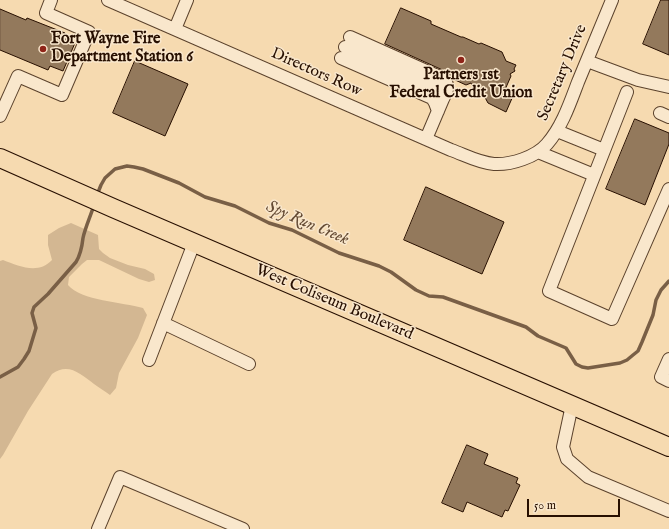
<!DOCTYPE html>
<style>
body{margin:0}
#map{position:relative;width:669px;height:529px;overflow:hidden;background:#f6dab0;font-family:"IM FELL English",serif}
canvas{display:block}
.scale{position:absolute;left:527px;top:499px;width:93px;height:18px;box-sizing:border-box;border:2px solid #270f00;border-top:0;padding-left:5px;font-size:12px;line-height:14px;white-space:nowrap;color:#270f00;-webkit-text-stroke:3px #f9e7cc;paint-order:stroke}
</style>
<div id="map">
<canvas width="669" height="529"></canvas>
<div class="scale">50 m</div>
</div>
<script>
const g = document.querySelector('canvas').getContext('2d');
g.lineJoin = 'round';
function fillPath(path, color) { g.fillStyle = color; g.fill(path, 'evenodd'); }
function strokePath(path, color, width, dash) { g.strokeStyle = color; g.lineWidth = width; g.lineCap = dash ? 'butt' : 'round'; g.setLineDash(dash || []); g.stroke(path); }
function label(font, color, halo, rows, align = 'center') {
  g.font = font + ' "IM FELL English",serif'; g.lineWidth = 3; g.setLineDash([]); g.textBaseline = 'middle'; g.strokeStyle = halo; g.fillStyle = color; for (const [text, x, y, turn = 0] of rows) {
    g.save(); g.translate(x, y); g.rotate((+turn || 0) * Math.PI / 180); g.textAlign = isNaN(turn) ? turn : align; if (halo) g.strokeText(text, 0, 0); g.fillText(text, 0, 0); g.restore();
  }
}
const green = new Path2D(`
 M71,223L98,235L99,249L103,253L110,258L128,265L145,269L154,274L155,280L149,282L139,279L99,260H87L82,264L69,277L68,285C81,301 123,302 143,308L147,315L138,338L119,373L116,388L110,395C105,391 99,388 94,384C81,374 68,362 52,374L28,411L3,455L0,459V261L3,260C19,266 38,275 52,260L48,245V235L59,228Z`);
const stream = new Path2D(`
 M97,195L101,185L105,178L115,169L127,166L134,167L143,169L179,183L205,197L235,206L269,223L292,230L339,253L379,266L391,272L416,290L429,296L443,297L526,327L538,336L566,348L576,364L582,367L588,368L620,363L627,360L633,355L638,351L642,342L653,315L656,300L661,290L669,281
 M0,377L18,367L24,359L29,351L36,328L32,313L34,307L48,294L76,262C81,254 82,247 83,238C85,228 91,215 94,205`);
const building = new Path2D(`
 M661,0H669V55L643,44Z
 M401,8L431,21V24L461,37H463L479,44L481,43L502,52L506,61L516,65L514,69L515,71L510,74L511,76L504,92L513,96L506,112L488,103L482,92L475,94L471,83L466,85L453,79L450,75L447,72L385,44Z
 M0,9L26,20L27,18L65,33L63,38L75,43L63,71L50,66L48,70L0,50Z
 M135,61L188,84L165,136L113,113Z
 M635,119L669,133V144L645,205L606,189Z
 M426,187L504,222L482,274L404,240Z
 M467,445L488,454L484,464L518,478L516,483L520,485L508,511L505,510L502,517L467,502L463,512L442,503Z`);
const minor = new Path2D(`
 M108,0L451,150C465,155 479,163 494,164C511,165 536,157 547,144C562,127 570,103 578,82C589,55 601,27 612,0
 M175,29L187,0
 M350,37L444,79C450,87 447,90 443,99
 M345,47L438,88L442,92L443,99L426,139
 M341,58L432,98L435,103L438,111
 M587,61L638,80L669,87
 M627,92L549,291L612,319L669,189
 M660,113L669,117
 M0,116L18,76L62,95L89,32L46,13L51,0
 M557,131L604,150
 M538,152L594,175
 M163,323L249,364
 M669,359L661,377L669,381
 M149,360L194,243
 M572,405L563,447L567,459L588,477L669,511
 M98,529L120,477L243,529`);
const highway = new Path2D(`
 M0,158L113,208L669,447`);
const markers = [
 [43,49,4,"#8f2418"],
 [461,60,4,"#8f2418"]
];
const poiNames = [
 ["Fort Wayne Fire",51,40],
 ["Department Station 6",51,58],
 ["Partners 1st",461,76,"center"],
 ["Federal Credit Union",461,94,"center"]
];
const streetNames = [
 ["Directors Row",316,73,24],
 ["Secretary Drive",563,73,-67],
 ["West Coliseum Boulevard",334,303,23]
];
const waterNames = [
 ["Spy Run Creek",307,224,23]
];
fillPath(green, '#d3b792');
strokePath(stream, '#795f46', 3.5);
fillPath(building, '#93795c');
strokePath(building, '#270f00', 1);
strokePath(minor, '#5b422c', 14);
strokePath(highway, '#270f00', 20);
strokePath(minor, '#f9e7cc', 12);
strokePath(highway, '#f6dab0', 18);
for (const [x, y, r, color] of markers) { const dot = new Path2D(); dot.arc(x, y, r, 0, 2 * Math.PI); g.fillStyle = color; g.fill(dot); strokePath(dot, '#f9e7cc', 1.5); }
label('bold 16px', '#270f00', '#f9e7cc', poiNames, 'left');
label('16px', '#270f00', '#f9e7cc', streetNames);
label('italic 17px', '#654b34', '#f9e7cc', waterNames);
</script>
